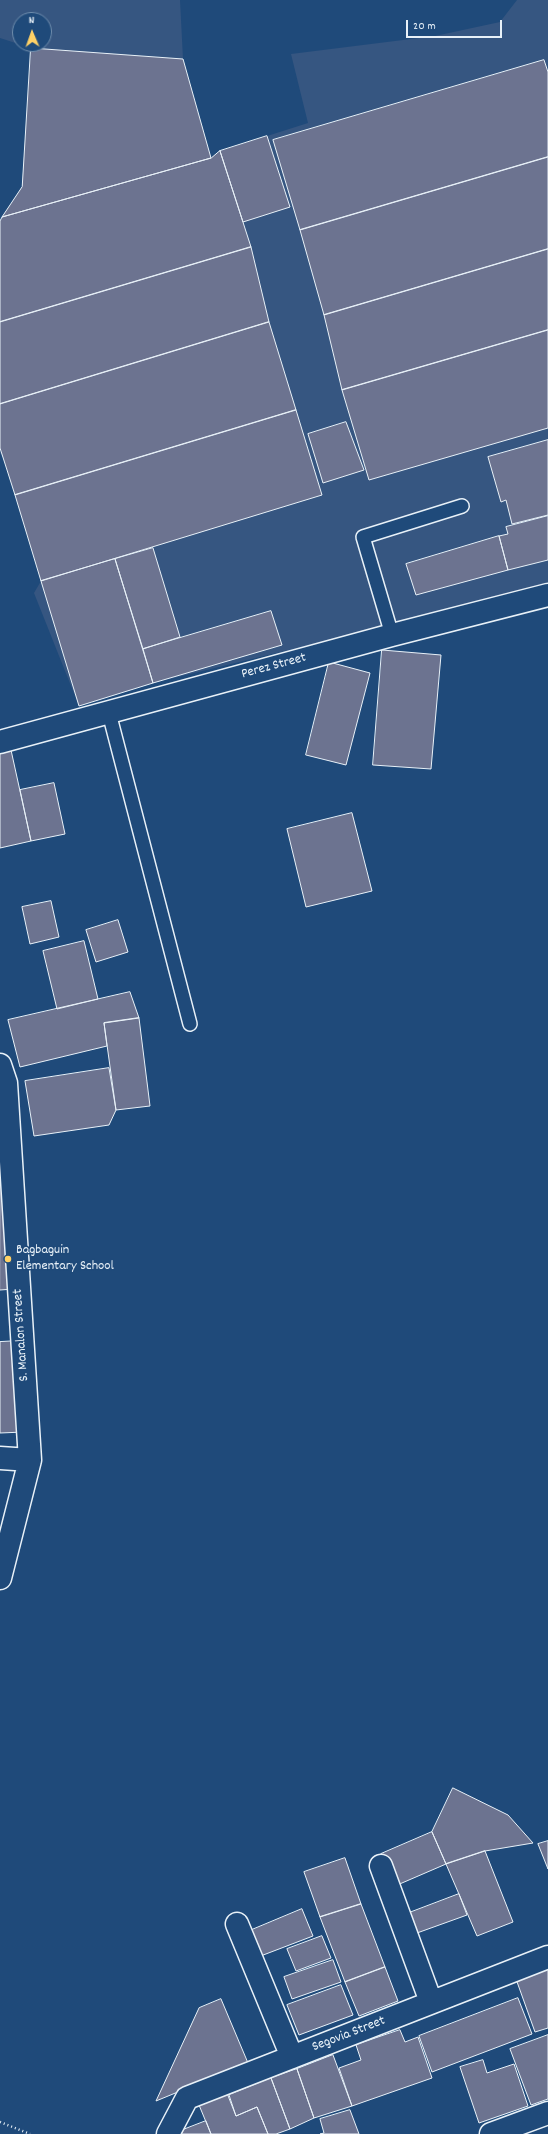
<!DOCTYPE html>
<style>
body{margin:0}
#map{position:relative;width:548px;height:2134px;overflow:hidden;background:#1f4a7a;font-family:Dekko,sans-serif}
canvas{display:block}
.north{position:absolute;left:12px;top:12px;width:40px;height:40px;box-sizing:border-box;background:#1f4a7a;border:1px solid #6f8dac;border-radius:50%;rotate:358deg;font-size:11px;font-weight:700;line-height:16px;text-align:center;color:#e8f1f8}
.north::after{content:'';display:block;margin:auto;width:14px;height:18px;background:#ffd166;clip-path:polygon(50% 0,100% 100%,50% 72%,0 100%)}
.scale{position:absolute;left:406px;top:20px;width:96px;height:18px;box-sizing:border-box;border:2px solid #e8f1f8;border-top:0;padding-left:5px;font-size:12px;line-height:14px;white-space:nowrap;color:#e8f1f8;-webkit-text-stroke:3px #1f4a7a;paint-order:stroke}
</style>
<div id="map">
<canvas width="548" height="2134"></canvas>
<div class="north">N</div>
<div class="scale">20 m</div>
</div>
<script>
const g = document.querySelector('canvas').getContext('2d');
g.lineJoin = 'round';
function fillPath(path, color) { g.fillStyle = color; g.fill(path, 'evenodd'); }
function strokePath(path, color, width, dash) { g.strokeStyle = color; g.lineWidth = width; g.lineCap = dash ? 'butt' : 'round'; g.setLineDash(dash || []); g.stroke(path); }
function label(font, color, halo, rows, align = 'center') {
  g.font = font + ' Dekko,sans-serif'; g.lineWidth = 3; g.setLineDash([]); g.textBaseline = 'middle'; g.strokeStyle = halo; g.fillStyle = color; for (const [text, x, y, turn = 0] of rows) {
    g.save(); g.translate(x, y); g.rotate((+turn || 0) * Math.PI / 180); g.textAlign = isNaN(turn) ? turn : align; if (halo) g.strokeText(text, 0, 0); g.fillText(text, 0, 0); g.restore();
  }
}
const built = new Path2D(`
 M0,0H180L183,59L208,159L220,151L308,123L291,54L435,36L500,22L517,0H548V587L153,683L79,706L34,593L41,581L43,573L6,462L0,453V221L22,187L31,48L0,38ZM20,20H44V44H20Z`);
const building = new Path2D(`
 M31,48L183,59L211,158L2,217L22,187Z
 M544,60L548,72V157L300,230L273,140Z
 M267,136L290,207L243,222L220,151Z
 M220,151L251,247L0,322V221L2,217L211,158Z
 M548,157V249L324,315L300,230Z
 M251,247L269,322L0,404V322Z
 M548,249V330L342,390L324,315Z
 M269,322L296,410L15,495L0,448V404Z
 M548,330V428L369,480L342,390Z
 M296,410L322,495L41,581L15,495Z
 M346,422L364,470L323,483L308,434Z
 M548,440V515L512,524L506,500L501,502L488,457Z
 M548,516V560L508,570L499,536L508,534L506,527Z
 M499,536L508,570L416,595L406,564Z
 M153,548L180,637L143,649L115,559Z
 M115,559L153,683L79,706L41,581Z
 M271,611L282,645L153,683L143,649Z
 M382,650L441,655L431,769L373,765Z
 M329,662L370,673L346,765L306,755Z
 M11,750L31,841L0,848V752Z
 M54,783L65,834L31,841L20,790Z
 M352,813L372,891L306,907L287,829Z
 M51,901L59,937L30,944L22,907Z
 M118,920L128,952L96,962L86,930Z
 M84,941L98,999L57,1009L43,951Z
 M130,992L139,1018L104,1023L107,1046L20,1067L8,1020Z
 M139,1018L150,1106L116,1110L104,1023Z
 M109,1068L116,1110L109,1125L34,1136L25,1081Z
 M0,1077L14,1289L0,1290Z
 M19,1341L24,1432L0,1433V1342Z
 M453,1788L508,1815L533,1843L485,1851L446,1864L432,1832Z
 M432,1832L446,1864L395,1886L381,1854Z
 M548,1841V1869L538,1844Z
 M485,1851L513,1922L477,1936L446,1864Z
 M345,1858L361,1904L320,1917L304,1872Z
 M459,1894L467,1915L417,1933L409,1913Z
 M361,1904L385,1967L345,1982L320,1917Z
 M302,1909L313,1936L258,1957L247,1932Z
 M322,1936L331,1958L296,1971L287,1949Z
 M333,1960L341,1982L292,1999L284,1977Z
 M385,1967L398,2001L359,2016L345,1982Z
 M548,1968V2028L535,2032L516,1979Z
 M341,1985L353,2015L299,2035L287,2005Z
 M518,1998L532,2034L432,2072L419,2036Z
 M221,1999L248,2063L156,2101L199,2008Z
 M400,2030L405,2042L418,2037L432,2078L352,2106L339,2068L361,2060L356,2045Z
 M548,2035V2099L531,2105L510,2049Z
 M333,2055L352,2106L314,2118L297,2069Z
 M483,2060L487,2073L514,2064L528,2106L479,2123L460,2067Z
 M297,2069L314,2118L290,2129L271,2078Z
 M271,2078L290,2129L276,2134H268L257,2107L236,2116L229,2095Z
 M227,2093L236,2116L257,2107L268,2134H211L199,2105Z
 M350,2110L359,2134H320L324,2133L320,2119Z
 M206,2121L211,2134H175V2133Z`);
const path = new Path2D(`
 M0,2122L30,2134`);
const service = new Path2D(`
 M392,635L363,537L462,506
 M109,713L190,1024`);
const minor = new Path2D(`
 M0,1065L6,1083L30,1460L0,1578
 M0,1458L30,1460
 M381,1866L431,2002
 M237,1924L292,2057
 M168,2134L187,2098L548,1957
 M491,2134L548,2113`);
const tertiary = new Path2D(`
 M0,742L392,635L548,595`);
const markers = [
 [8,1259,4,"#ffd166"]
];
const streetNames = [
 ["Perez Street",274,667,-15],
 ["S. Manalon Street",22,1335,-94],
 ["Segovia Street",349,2035,-21]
];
const poiNames = [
 ["Bagbaguin",16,1251],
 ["Elementary School",16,1267]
];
fillPath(built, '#365681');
fillPath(building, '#6c7390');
strokePath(building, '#e8f1f8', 1);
strokePath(service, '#e8f1f8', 16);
strokePath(minor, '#e8f1f8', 25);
strokePath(tertiary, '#e8f1f8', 25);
strokePath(path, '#e8f1f8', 2.5, [1, 3]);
strokePath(service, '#1f4a7a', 13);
strokePath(minor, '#1f4a7a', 22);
strokePath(tertiary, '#1f4a7a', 22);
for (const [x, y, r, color] of markers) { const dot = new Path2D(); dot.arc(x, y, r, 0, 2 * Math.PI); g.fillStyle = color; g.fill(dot); strokePath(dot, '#1f4a7a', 1.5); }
label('14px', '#e8f1f8', '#1f4a7a', streetNames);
label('14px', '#e8f1f8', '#1f4a7a', poiNames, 'left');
</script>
